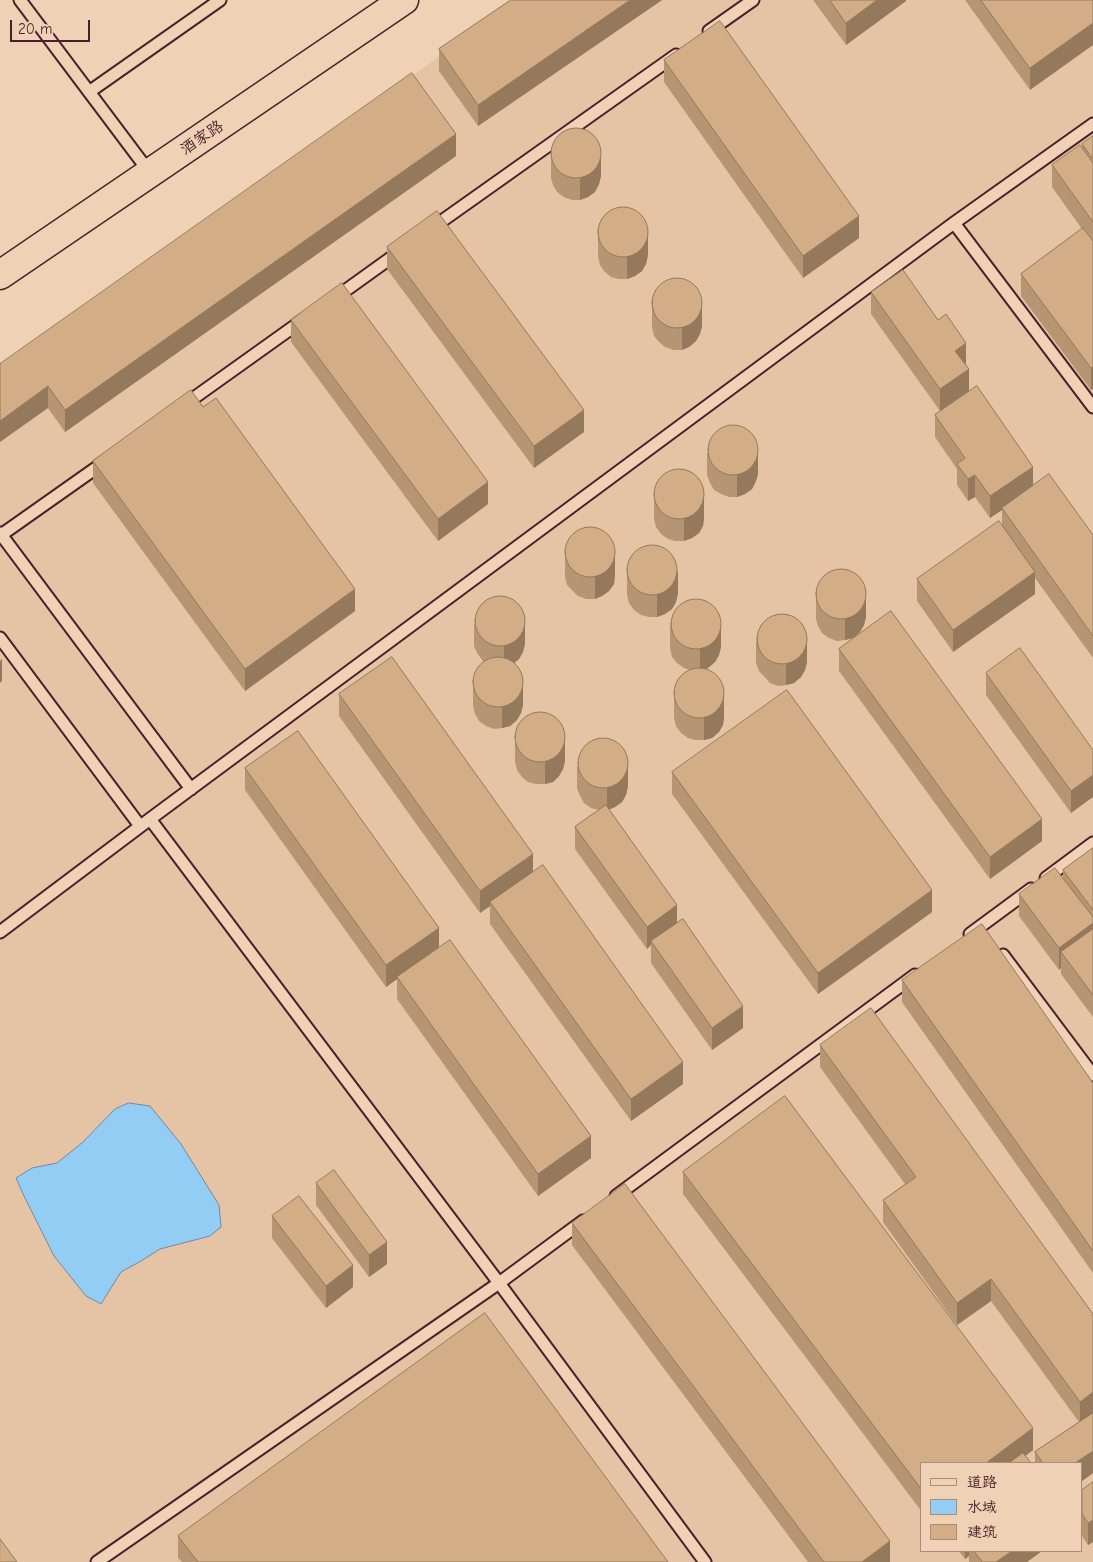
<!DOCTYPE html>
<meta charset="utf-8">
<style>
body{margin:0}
#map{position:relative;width:1093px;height:1562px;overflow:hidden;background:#efd2b5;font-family:"Comic Neue","LXGW WenKai TC",sans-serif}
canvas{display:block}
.legend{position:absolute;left:920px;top:1462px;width:162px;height:90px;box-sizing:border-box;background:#efd2b5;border:1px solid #ad8a7e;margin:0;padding:6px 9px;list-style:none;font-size:15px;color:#4a1f2b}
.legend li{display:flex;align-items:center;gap:10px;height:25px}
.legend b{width:25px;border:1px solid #ad8a7e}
.scale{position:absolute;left:10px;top:20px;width:80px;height:22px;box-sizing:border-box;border:2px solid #4a1f2b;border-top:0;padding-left:6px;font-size:15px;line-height:18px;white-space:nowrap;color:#4a1f2b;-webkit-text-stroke:4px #efd2b5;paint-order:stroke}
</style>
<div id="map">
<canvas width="1093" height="1562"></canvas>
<ul class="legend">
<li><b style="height:6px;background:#efd2b5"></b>道路</li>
<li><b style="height:14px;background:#94cdf4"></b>水域</li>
<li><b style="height:14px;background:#d3ad85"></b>建筑</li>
</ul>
<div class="scale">20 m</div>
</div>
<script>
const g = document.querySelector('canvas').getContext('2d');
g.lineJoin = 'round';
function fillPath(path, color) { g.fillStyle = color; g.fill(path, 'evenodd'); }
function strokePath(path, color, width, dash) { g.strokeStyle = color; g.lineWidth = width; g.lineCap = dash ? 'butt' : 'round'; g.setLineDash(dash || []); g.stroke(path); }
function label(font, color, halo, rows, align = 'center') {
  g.font = font + ' "Comic Neue","LXGW WenKai TC",sans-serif'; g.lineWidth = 4; g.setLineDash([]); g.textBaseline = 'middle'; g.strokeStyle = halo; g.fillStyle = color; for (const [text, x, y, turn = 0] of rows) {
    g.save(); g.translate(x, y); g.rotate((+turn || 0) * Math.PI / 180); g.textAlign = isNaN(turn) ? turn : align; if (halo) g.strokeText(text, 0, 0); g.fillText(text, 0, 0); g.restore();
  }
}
const built = new Path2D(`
 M519,0H1093V1562H0V367ZM922,1463H1082V1551H922Z`);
const water = new Path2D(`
 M129,1103L150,1106L181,1144L219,1205L221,1227L210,1236L160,1249L141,1261L121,1272L101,1304L86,1296L54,1256L24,1196L16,1178L32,1168L57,1163L83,1142L115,1109Z`);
const service = new Path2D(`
 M20,0L150,173
 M709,31L753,0
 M89,92L220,0
 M954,223L1093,407
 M432,228L676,55
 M335,298L399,252
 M184,405L303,320
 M0,533L191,789
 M1,535L106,461
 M0,638L140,826
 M150,819L499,1283L705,1562
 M1046,878L1093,843
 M0,932L150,819L954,223L1093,124
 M970,934L1031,889
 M1003,955L1093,1075
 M616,1196L915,975
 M97,1562L499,1283L583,1221`);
const tertiary = new Path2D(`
 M0,275L404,0`);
const wall = new Path2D(`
 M511,0H662L478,126L439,71V49Z
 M813,0H906V1L846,45Z
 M965,0H1093L1030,90Z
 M664,60L859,238L803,278L664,82Z
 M1093,136V389L1091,390L1021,296V274L1082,229L1052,187V165L1082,148V144Z
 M551,147L601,176L599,184L595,192L588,197L580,200H572L564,197L557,192L553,185L551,178Z
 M456,156L65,432L48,408L0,364Z
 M598,227L648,255L646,264L642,271L635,276L627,279H619L611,277L604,271L600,265L598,257Z
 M387,247L584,432L534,468L387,269Z
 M871,292L966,365L969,391L940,411L871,314Z
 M652,297L702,326L700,334L696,341L689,347L682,350H673L665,347L659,342L654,336L652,327Z
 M291,320L488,504L438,541L291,342Z
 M203,407L355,611L245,691L93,483V461Z
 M935,415L1033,486L1093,535V658L1035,578V594L953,652L917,601V579L1002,525V510L990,518L975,497L968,501L957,485V469L935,437Z
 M707,453L758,474L756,481L752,489L745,494L737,497H729L721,494L714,490L710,483L707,475Z
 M654,489L704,518L703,526L699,533L692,538L684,541H675L668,539L661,534L656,527L654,519Z
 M565,555L615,575L614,584L609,591L602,596L595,599H586L578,596L567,585L565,577Z
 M627,573L678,593L676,602L672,609L665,614L657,617H649L641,615L634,610L629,603L627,595Z
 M816,588L866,617L864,625L860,632L853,638L845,640L837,641L829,638L822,633L818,626L816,619Z
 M474,624L525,644L523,652L519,659L514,663L523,705L521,713L517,720L510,726L502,728L494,729L486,726L479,721L475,714L473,706V684L483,661L477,653L474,646Z
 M670,626L721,647L719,655L715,662L708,668L705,669L724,717L723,725L719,732L712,738L704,740H695L688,738L681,733L676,726L674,718V688L690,670L684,668L677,663L672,657L670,648Z
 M756,641L807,662L805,670L801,677L794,683L786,685L778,686L770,683L759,671L756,663Z
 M839,649L1042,841L990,879L839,671Z
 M986,673L1093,750L1071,813L986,695Z
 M339,694L533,872L683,1084L631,1121L490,924V906L480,913L339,716Z
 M515,732L565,761L563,769L559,776L553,782L545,784H536L528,782L522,777L517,770L515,762Z
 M577,766L628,786L626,795L622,802L615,807L609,810L677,923L743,1028L712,1050L651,963V945L647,949L575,849V827L599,810L591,808L584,803L580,796L577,788Z
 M245,768L439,948L591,1158L538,1196L397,999V979L386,987L245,790Z
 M672,772L932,912L818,994L672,794Z
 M1093,848V1017L1061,974V968L1059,970L1019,916V894L1063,878V870Z
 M902,980L1093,1083V1273L902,1002Z
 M820,1045L1093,1314V1473L1082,1481V1463H1035V1452L1079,1422L991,1301L957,1325L883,1222V1200L905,1184L820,1067Z
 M683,1172L1033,1450L1025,1456L922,1463V1512L683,1194Z
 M316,1183L387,1264L369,1277L316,1205Z
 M272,1216L353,1287L326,1308L272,1238Z
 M572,1223L890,1562H808L572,1245Z
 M1093,1482V1542L1088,1545L1082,1536V1490Z
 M178,1536L668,1562H182L178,1558Z
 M959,1551H1042L1027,1562H969V1556L965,1559Z`);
const shadedWall = new Path2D(`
 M630,0H662L478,126V105Z
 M877,0H906V1L846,45V23Z
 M1093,23V45L1030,90V68Z
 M456,134V156L65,432V410Z
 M601,154V176L599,184L595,192L588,197L580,200V178Z
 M859,216V238L803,278V256Z
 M648,233V255L646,264L642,271L635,276L627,279V257Z
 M702,304V326L700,334L696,341L689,347L682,350V328Z
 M966,343V365L955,373V351Z
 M1093,367V389L1091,390V368Z
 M969,369V391L940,411V389Z
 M48,386V408L0,442V421Z
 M584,410V432L534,468V446Z
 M758,452V474L756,481L752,489L745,494L737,497V475Z
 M1033,467V489L1002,508V510L990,518V496Z
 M975,475V497L968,501V479Z
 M488,482V504L438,541V519Z
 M704,496V518L703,526L699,533L692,538L684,541V519Z
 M615,553V575L614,584L609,591L602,596L595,599V577Z
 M678,571V593L676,602L672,609L665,614L657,617V595Z
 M1035,572V594L953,652V630Z
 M355,589V611L245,691V669Z
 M866,595V617L864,625L860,632L853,638L845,640V619Z
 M525,622V644L523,652L519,659L512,665L504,668V646Z
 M721,625V647L719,655L715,662L708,668L700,671V649Z
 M807,640V662L805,670L801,677L794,683L786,685V663Z
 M2,659V681L0,683V661Z
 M523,683V705L521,713L517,720L510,726L502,728V706Z
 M724,695V717L723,725L719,732L712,738L704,740V718Z
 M565,739V761L563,769L559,776L553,782L545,784V762Z
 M628,764V786L626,795L622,802L615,807L607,810V788Z
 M1093,775V797L1071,813V791Z
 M1042,819V841L990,879V857Z
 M533,854V876L490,902V906L480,913V891Z
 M932,890V912L818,994V973Z
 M677,905V927L651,941V945L647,949V927Z
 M1093,923V945L1061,952V968L1059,970V948Z
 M439,928V950L397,977V979L386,987V965Z
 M743,1006V1028L712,1050V1028Z
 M683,1062V1084L631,1121V1099Z
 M591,1136V1158L538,1196V1174Z
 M387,1242V1264L369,1277V1255Z
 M353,1265V1287L326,1308V1286Z
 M991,1279V1301L957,1325V1303Z
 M1093,1392V1414L1080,1423V1402Z
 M1033,1428V1450L1016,1463H986Z
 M1093,1451V1473L1082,1481V1463H1075Z
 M1093,1520V1542L1088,1545V1523Z
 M890,1541V1562H862Z
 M965,1551H969V1556L965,1559Z
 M1012,1551H1042L1027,1562H996Z`);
const building = new Path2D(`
 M511,0H630L478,105L439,49Z
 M830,0H877L846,23Z
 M981,0H1093V23L1030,68Z
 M720,21L859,216L803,256L664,60Z
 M412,73L456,134L65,410L48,386L0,421V364Z
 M551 153a25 25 0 1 1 50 0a25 25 0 1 1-50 0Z
 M1093,136V159L1082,144Z
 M1080,145L1093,163V222L1052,165Z
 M598 232a25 25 0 1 1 50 0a25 25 0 1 1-50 0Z
 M437,211L584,410L534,446L387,247Z
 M1083,228L1093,241V367L1091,368L1021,274Z
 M903,270L938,320L946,314L966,343L955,351L969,369L940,389L871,292Z
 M652 303a25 25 0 1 1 50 0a25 25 0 1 1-50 0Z
 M342,283L488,482L438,519L291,320Z
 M977,386L1033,467L990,496L975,475L968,479L957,464L965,458L935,415Z
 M191,390L203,407L216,398L355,589L245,669L93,461Z
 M708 450a25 25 0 1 1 50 0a25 25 0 1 1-50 0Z
 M654 494a25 25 0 1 1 50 0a25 25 0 1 1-50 0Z
 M1049,474L1093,535V636L1002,508Z
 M999,521L1035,572L953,630L917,579Z
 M565 552a25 25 0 1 1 50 0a25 25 0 1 1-50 0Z
 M627 570a25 25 0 1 1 50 0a25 25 0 1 1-50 0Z
 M816 594a25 25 0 1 1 50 0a25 25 0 1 1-50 0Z
 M475 621a25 25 0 1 1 50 0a25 25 0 1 1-50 0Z
 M671 624a25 25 0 1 1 50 0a25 25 0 1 1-50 0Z
 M891,611L1042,819L990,857L839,649Z
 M757 639a25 25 0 1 1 50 0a25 25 0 1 1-50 0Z
 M1020,648L1093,750V775L1071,791L986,673Z
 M473 682a25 25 0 1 1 50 0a25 25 0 1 1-50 0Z
 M392,657L533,854L480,891L339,694Z
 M674 693a25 25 0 1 1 50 0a25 25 0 1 1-50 0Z
 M787,690L932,890L818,973L672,772Z
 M515 737a25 25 0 1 1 50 0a25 25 0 1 1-50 0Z
 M298,731L439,928L386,965L245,768Z
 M578 763a25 25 0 1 1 50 0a25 25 0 1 1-50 0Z
 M606,805L677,905L647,927L575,827Z
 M1093,848V910L1063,870Z
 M543,865L683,1062L631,1099L490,902Z
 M1055,868L1093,917V923L1059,948L1019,894Z
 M683,919L743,1006L712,1028L651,941Z
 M982,924L1093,1083V1251L902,980Z
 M1093,929V995L1061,952Z
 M450,940L591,1136L538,1174L397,977Z
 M871,1008L1093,1314V1392L1080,1402L991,1279L957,1303L883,1200L916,1177L820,1045Z
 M785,1096L1033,1428L986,1463H922V1490L683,1172Z
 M334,1170L387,1242L369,1255L316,1183Z
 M625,1184L890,1541L862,1562H824L572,1223Z
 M299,1196L353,1265L326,1286L272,1216Z
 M485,1313L668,1562H198L178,1536Z
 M1093,1413V1451L1075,1463H1043L1035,1452Z
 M1023,1453L1031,1463H1009Z
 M1093,1482V1520L1088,1523L1082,1514V1490Z
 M0,1539L17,1562H0Z
 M974,1551H1012L996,1562H983Z`);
const streetNames = [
 ["酒家路",202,138,-34]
];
fillPath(built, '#e4c4a5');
fillPath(water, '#94cdf4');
strokePath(water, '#7687a4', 1);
strokePath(service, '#4a1f2b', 15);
strokePath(tertiary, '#4a1f2b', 31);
strokePath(service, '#efd2b5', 11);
strokePath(tertiary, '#efd2b5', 28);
fillPath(wall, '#b59572');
fillPath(shadedWall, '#94795d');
fillPath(building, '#d3ad85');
strokePath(building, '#94795d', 1);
label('16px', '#4a1f2b', '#efd2b5', streetNames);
</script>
